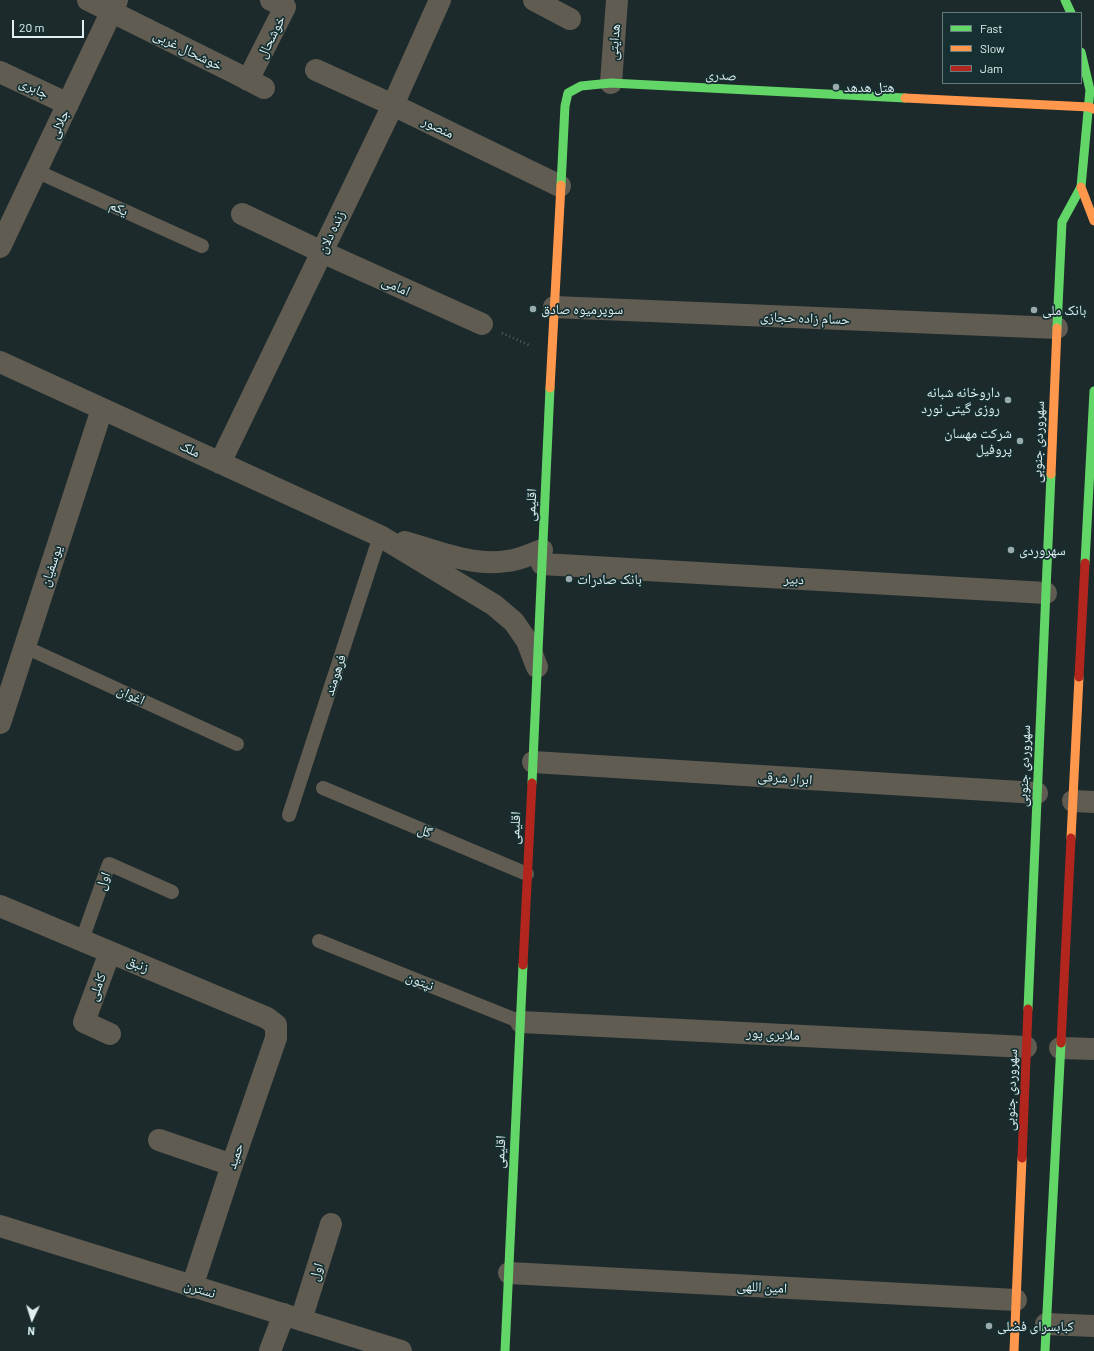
<!DOCTYPE html>
<meta charset="utf-8">
<style>
body{margin:0}
#map{position:relative;width:1094px;height:1351px;overflow:hidden;background:#1c2a2c;font-family:Barlow,sans-serif}
canvas{display:block}
.legend{position:absolute;left:942px;top:12px;width:140px;height:72px;box-sizing:border-box;background:#163032;border:1px solid #677c7e;margin:0;padding:5px 7px;list-style:none;font-size:12px;color:#e0eff1}
.legend li{display:flex;align-items:center;gap:8px;height:20px}
.legend b{width:20px;border:1px solid #677c7e}
.north{position:absolute;left:12px;top:1299px;width:40px;height:40px;-webkit-text-stroke:3px #163032;paint-order:stroke;rotate:184deg;font-size:11px;font-weight:700;line-height:16px;text-align:center;color:#e0eff1}
.north::after{content:'';display:block;margin:auto;width:14px;height:18px;background:#e0eff1;clip-path:polygon(50% 0,100% 100%,50% 72%,0 100%)}
.scale{position:absolute;left:12px;top:20px;width:72px;height:18px;box-sizing:border-box;border:2px solid #e0eff1;border-top:0;padding-left:5px;font-size:12px;line-height:14px;white-space:nowrap;color:#e0eff1;-webkit-text-stroke:3px #163032;paint-order:stroke}
</style>
<div id="map">
<canvas width="1094" height="1351"></canvas>
<ul class="legend">
<li><b style="height:5px;background:#63d668"></b>Fast</li>
<li><b style="height:5px;background:#ff974d"></b>Slow</li>
<li><b style="height:5px;background:#b3261e"></b>Jam</li>
</ul>
<div class="north">N</div>
<div class="scale">20 m</div>
</div>
<script>
const g = document.querySelector('canvas').getContext('2d');
g.lineJoin = 'round';
function strokePath(path, color, width, dash) { g.strokeStyle = color; g.lineWidth = width; g.lineCap = dash ? 'butt' : 'round'; g.setLineDash(dash || []); g.stroke(path); }
function label(font, color, halo, rows, align = 'center') {
  g.font = font + ' Barlow,"Noto Naskh Arabic",sans-serif'; g.lineWidth = 3.5; g.setLineDash([]); g.textBaseline = 'middle'; g.strokeStyle = halo; g.fillStyle = color; for (const [text, x, y, turn = 0] of rows) {
    g.save(); g.translate(x, y); g.rotate((+turn || 0) * Math.PI / 180); g.textAlign = isNaN(turn) ? turn : align; if (halo) g.strokeText(text, 0, 0); g.fillText(text, 0, 0); g.restore();
  }
}
const path = new Path2D(`
 M502,333L529,345`);
const lane = new Path2D(`
 M36,171L202,246
 M25,647L237,744
 M323,788L527,874
 M289,815L380,536
 M82,940L109,864L172,892
 M319,941L521,1022`);
const street = new Path2D(`
 M88,0L235,73L264,88
 M534,0L570,19
 M316,70L393,105L560,186
 M0,72L68,104
 M248,80L285,7L271,0
 M611,83L617,0
 M242,214L322,252L482,324
 M0,247L117,0
 M554,307L1057,328
 M0,362L380,536L494,605L514,622L527,641L537,667
 M220,463L393,105L440,0
 M405,542C436,551 475,567 507,561C519,560 531,554 542,550
 M542,564L1046,593
 M0,723L102,409
 M533,762L1037,793
 M1073,801L1094,802
 M0,906L267,1018L276,1025V1038L232,1165L192,1287
 M110,952L84,1022L110,1034
 M521,1022L1026,1047
 M1060,1048L1094,1049
 M159,1140L232,1165
 M0,1226L401,1351
 M509,1273L1016,1300
 M301,1320L331,1224
 M1046,1324L1094,1326
 M270,1351L284,1314`);
const fast = new Path2D(`
 M1065,0L1071,13
 M561,185L565,106L568,93L581,86L611,83L905,98
 M1057,328L1062,222L1081,187L1090,90L1081,52
 M1085,563L1094,391
 M532,783L550,388
 M1028,1009L1051,474
 M505,1351L523,965
 M1045,1351L1061,1043`);
const slow = new Path2D(`
 M905,98L1089,107L1094,109
 M1081,187L1094,221
 M550,388L561,185
 M1051,474L1057,328
 M1071,838L1079,677
 M1014,1351L1022,1158`);
const jam = new Path2D(`
 M1079,677L1085,563
 M523,965L532,783
 M1061,1043L1071,838
 M1022,1158L1028,1009`);
const markers = [
 [836,87,4,"#9baaac"],
 [533,309,4,"#9baaac"],
 [1034,310,4,"#9baaac"],
 [1008,400,4,"#9baaac"],
 [1020,441,4,"#9baaac"],
 [1011,550,4,"#9baaac"],
 [569,579,4,"#9baaac"],
 [989,1326,4,"#9baaac"]
];
const streetNames = [
 ["خوشحال",271,37,-63],
 ["هدایتی",614,42,-86],
 ["خوشحال غربی",188,50,26],
 ["صدری",721,75,3],
 ["جابری",34,88,26],
 ["جلالی",59,124,-65],
 ["منصور",438,127,26],
 ["یکم",119,208,25],
 ["زنده دلان",331,232,-64],
 ["امامی",396,286,24],
 ["حسام زاده حجازی",805,318,2],
 ["سهروردی جنوبی",1038,442,-88],
 ["ملک",190,449,25],
 ["اقلیمی",531,505,-87],
 ["یوسفیان",51,566,-72],
 ["دبیر",794,579,3],
 ["فرهومند",335,675,-72],
 ["اغوان",131,695,25],
 ["سهروردی جنوبی",1024,766,-88],
 ["ابرار شرقی",785,778,4],
 ["اقلیمی",515,828,-87],
 ["گل",425,831,23],
 ["اول",103,881,-70],
 ["زنبق",138,964,23],
 ["نپتون",420,981,22],
 ["کاملی",97,987,-70],
 ["ملایری پور",773,1034,3],
 ["سهروردی جنوبی",1011,1090,-88],
 ["اقلیمی",500,1152,-87],
 ["حمید",235,1156,-71],
 ["اول",316,1272,-72],
 ["امین اللهی",762,1287,3],
 ["نسترن",200,1289,17]
];
const poiNames = [
 ["هتل هدهد",844,87],
 ["سوپرمیوه صادق",541,309],
 ["بانک ملی",1042,310],
 ["داروخانه شبانه",1000,392,"right"],
 ["روزی گیتی نورد",1000,408,"right"],
 ["شرکت مهسان",1012,433,"right"],
 ["پروفیل",1012,449,"right"],
 ["سهروردی",1019,550],
 ["بانک صادرات",577,579],
 ["کبابسرای فضلی",997,1326]
];
strokePath(path, '#5d605c', 2.5, [1, 3]);
strokePath(lane, '#615c52', 14);
strokePath(street, '#615c52', 22);
strokePath(fast, '#63d668', 9);
strokePath(slow, '#ff974d', 9);
strokePath(jam, '#b3261e', 9);
for (const [x, y, r, color] of markers) { const dot = new Path2D(); dot.arc(x, y, r, 0, 2 * Math.PI); g.fillStyle = color; g.fill(dot); strokePath(dot, '#163032', 1.5); }
label('14px', '#e0eff1', '#163032', streetNames);
label('14px', '#e0eff1', '#163032', poiNames, 'left');
</script>
